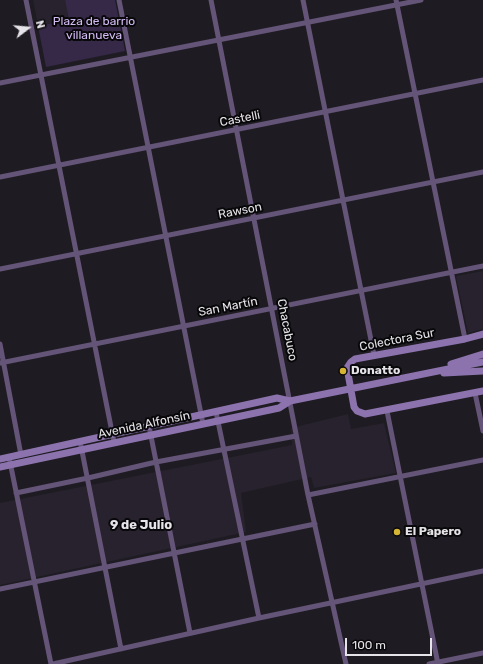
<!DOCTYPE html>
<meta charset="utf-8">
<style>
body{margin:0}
#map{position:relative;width:483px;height:664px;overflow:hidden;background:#1e1c22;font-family:Rubik,sans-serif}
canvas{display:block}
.north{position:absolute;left:8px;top:8px;width:40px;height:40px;-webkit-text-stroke:3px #080709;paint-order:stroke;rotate:74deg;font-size:11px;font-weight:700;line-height:16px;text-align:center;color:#e6e4e8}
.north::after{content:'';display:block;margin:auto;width:14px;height:18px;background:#e6e4e8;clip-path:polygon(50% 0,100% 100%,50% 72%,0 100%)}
.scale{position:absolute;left:345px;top:638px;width:87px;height:18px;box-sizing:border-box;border:2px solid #e6e4e8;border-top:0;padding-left:5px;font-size:12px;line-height:14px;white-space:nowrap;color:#e6e4e8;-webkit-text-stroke:3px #080709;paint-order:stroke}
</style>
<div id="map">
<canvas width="483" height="664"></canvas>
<div class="north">N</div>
<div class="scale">100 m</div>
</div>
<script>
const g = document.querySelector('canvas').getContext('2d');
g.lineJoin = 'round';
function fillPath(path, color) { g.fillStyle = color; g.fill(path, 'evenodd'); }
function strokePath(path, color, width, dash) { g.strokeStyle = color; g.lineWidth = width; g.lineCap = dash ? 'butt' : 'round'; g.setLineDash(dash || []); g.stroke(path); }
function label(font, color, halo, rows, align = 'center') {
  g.font = font + ' Rubik,sans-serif'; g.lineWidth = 4; g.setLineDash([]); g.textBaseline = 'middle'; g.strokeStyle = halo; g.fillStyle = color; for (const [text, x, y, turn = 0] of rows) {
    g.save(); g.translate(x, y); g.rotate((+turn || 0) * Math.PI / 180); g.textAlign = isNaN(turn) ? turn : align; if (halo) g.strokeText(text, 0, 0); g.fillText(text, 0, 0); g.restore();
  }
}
const built = new Path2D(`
 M33,0H65L69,20L38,26Z
 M483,271V329L468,333L456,276Z
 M348,414L351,429L384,423L396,473L314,488L311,477L241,493L246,532L0,585V503L292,445L291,428Z`);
const green = new Path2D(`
 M65,0H115L125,51L46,67L38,26L69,20Z`);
const street = new Path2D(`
 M26,0L114,442
 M119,0L203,424
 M211,0L308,495L346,664
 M303,0L374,355
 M396,0L465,339
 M0,83L421,0
 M0,177L483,80
 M0,269L483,172
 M0,344L21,455
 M0,363L483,266
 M475,393L483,431
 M387,411L438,664
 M216,412L259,618
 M149,426L190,633
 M80,441L121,649
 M9,457L51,664
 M16,493L88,478L156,462L296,436
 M308,495L483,460
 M0,589L315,524
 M53,664L259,618L483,571
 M429,664L483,653`);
const secondary = new Path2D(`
 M483,334L465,339L355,359L351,362L347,368L354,407L357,411L365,414L483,391
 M451,364L483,354
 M444,373L483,371
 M0,459L277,398L290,401L483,362
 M0,467L279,408L290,401`);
const markers = [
 [343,371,4,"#d6b534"],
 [397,532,4,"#d6b534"]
];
const parkNames = [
 ["Plaza de barrio",94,22],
 ["villanueva",94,36]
];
const streetNames = [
 ["Castelli",240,119,-11],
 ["Rawson",240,211,-11],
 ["San Martín",228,307,-11],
 ["Chacabuco",287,330,79],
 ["Colectora Sur",397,340,-11],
 ["Avenida Alfonsín",144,425,-12]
];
const poiNames = [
 ["Donatto",351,371],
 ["El Papero",405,532]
];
const neighbourhoodNames = [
 ["9 de Julio",141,525]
];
fillPath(built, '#27222d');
fillPath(green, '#362847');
strokePath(street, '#645478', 5);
strokePath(secondary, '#8c73ad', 7);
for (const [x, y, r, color] of markers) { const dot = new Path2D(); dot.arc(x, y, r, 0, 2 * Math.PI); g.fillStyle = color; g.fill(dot); strokePath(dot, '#080709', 1.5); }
label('12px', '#d3bbf4', '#080709', parkNames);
label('12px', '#e6e4e8', '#080709', streetNames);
label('bold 12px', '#e6e4e8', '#080709', poiNames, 'left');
label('bold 13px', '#e6e4e8', '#080709', neighbourhoodNames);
</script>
